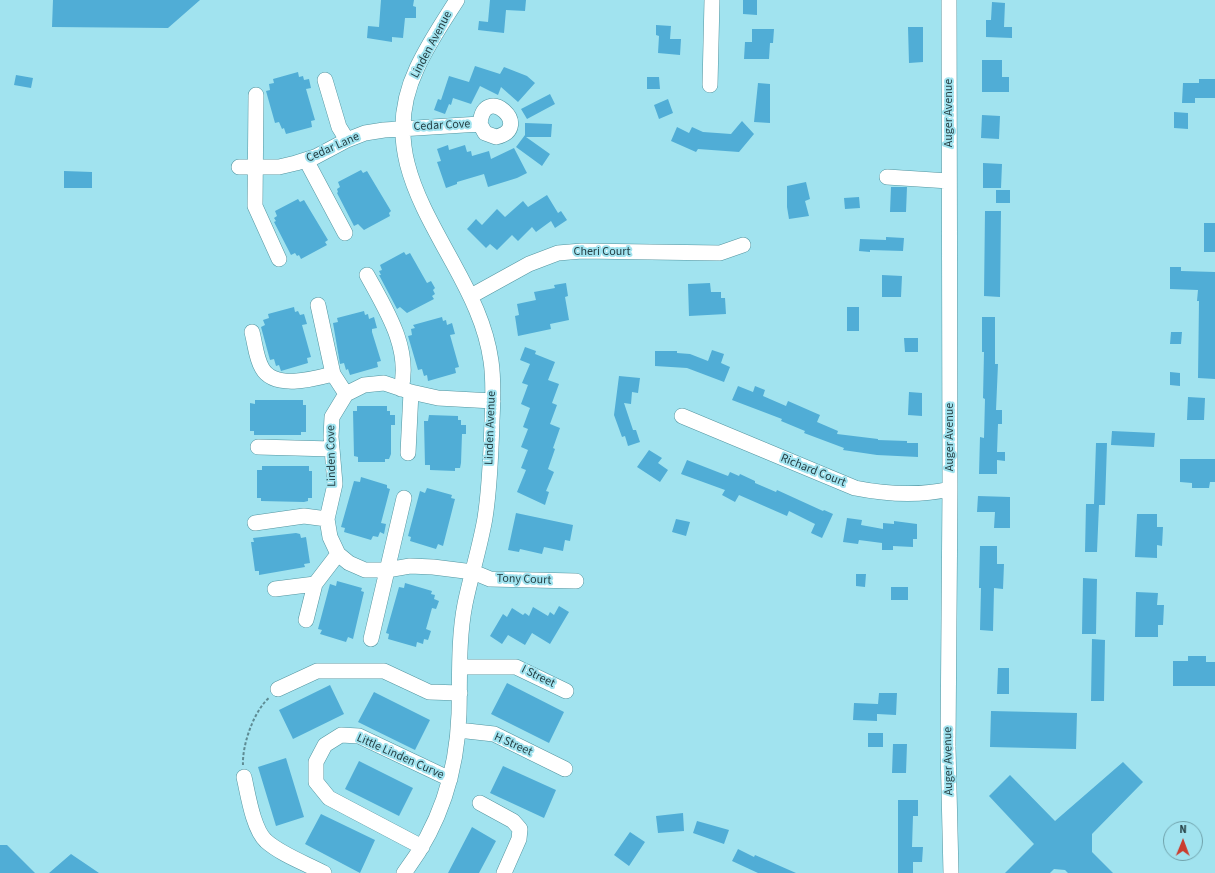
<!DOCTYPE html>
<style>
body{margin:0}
#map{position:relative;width:1215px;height:873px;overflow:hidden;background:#a1e3ef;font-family:"Source Sans 3",sans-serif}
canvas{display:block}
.north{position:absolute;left:1163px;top:821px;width:40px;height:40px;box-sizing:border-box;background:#a1e3ef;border:1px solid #70a2ab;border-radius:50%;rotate:1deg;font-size:11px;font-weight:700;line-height:16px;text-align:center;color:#264146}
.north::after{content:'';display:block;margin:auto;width:14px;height:18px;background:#ca3d2f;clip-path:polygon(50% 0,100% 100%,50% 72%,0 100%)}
</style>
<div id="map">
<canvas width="1215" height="873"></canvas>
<div class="north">N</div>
</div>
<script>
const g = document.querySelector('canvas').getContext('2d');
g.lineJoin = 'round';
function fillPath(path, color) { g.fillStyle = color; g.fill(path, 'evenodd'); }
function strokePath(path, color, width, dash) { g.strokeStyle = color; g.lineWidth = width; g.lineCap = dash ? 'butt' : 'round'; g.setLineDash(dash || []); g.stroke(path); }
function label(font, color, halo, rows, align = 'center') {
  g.font = font + ' "Source Sans 3",sans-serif'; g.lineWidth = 4; g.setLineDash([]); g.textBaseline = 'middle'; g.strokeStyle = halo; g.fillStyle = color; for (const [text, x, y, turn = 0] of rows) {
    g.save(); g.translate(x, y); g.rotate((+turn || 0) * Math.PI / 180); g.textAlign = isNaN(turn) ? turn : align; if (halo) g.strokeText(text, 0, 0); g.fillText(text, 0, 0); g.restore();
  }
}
const building = new Path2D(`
 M53,0H200L168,28L52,27Z
 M381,0H414L413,6L416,7V18H405L403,38L392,37V42L367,38L368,26L379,27Z
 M490,0H526L525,11L506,10L504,33L478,30L479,21L488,22Z
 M743,0H757V15L743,14Z
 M992,2L1005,3L1004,27H1012V38L986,37V20H991Z
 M656,25L671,26L670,39H681L680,55L658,53L659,36L656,35Z
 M908,27H923V62L909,63Z
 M752,29H774L773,43H770L769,59H744L745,42H752Z
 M982,60H1002V77H1009V92H982Z
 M475,66L500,74L504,67L527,76L535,83L518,102L501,87L498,95L480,86L471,104L453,98L451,105L449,104L445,114L434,110L438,99L441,100L449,76L469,82Z
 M298,72L299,77L303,76L304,80L309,79L311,88L306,89L315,120L311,121L312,127L286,134L284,128L282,129L279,122L275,123L266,91L270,90L269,84L274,83L273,79Z
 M16,75L33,78L31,88L14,85Z
 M647,77H659L660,89H647Z
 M1199,79H1215V98H1195V103H1182L1183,83H1199Z
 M758,83L770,84V123L754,122Z
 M550,94L555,104L527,119L521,109Z
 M668,99L673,113L659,119L654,105Z
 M1174,112L1188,113V129L1174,128Z
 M982,115L1000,116L999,139L981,138Z
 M742,121L754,134L739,152L698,149L696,152L671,141L677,127L689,133L692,127L703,132L731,134Z
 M525,123L552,124L551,137H526L550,154L542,166L516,147L525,135Z
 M448,145L449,150L465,145L467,152L471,151L472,156L489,151L491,159L514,148L527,173L517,178L488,187L484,174L457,182V184L446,188L437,162L441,161L437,149Z
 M983,163L1002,164L1001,188H983Z
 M361,170L363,173L367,171L391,211L389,213L390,216L364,230L358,224L354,226L337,193L338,192L337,189L340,187L338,182Z
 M64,171L92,172V188H64Z
 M806,182L810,199L805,201L809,216L789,219L787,207V186Z
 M891,187H907L906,212H890Z
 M996,190H1010V203H996Z
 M547,195L558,213L561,211L567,220L555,228L551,221L536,232L532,227L518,241L512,235L497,250L490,244L486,248L467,229L476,219L482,225L497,209L505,217L523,201L528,207Z
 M859,197L860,208L845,209L844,198Z
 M298,199L300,202L304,200L328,240L325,242L327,245L301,259L299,255L297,256L295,253L291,255L274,222L276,221L274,218L277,216L275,211Z
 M985,211H1001L1000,297L984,296Z
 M1204,223H1215V252H1204Z
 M886,237L904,238L903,251L870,250V252L859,251L860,239L886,240Z
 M404,252L406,255L410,253L427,283L431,281L435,288L433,290L435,294L432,296L434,299L407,313L400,307L397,309L379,275H381L379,271L382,270L380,265Z
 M1170,267H1181V271L1215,272V379L1198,378L1199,301H1197L1198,290L1170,289Z
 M882,275L902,276L901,297H882Z
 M566,283L568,296L565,297L569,320L550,324L551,329L518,336L515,316L519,315L517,304L536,300L534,292L555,288L554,285Z
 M710,283L711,292H721V298H725L726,314L689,316L688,284Z
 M294,307L295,312L298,311L300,315L304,314L307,324L302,325L311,357L307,358L308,363L281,371L279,365L276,366L274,359L270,360L261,327L265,325L263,320L269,318L268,314Z
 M847,307H859V331H847Z
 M364,311L365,315L368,314L369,319L374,317L377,328L372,329V332L381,361L377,362L378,367L350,375L348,369L346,370L344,363L340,364L333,323L338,322L337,318Z
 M442,317L443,321L446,320L447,325L452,323L455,334L450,335L459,367L455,368L456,373L428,381L427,375L424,376L422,369L418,370L408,336L412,335L411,329L415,328L413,325Z
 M982,317H995V364H998L996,410H1002V424H998L997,452H1005V461L997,460V474H979L980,437L984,438L985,399L983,398L984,352H982Z
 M1171,332H1182L1181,344H1170Z
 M904,338H918V352H905Z
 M525,347L536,351L535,354L555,362L548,380L559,384L552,403L557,405L550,424L560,428L553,448L555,449L548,469L554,472L546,491L549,492L545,505L517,492L526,470L521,468L528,450L521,447L528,429L523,427L530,408L521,404L528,385L522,383L530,364L520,360Z
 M712,350L724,354L721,363L730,367L724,382L687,368L655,366V351H677V353L690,354L708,361Z
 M1170,372L1180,373V386L1170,385Z
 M619,376L640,378L638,393L632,392L631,404L624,403L633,430H636L640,442L628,446L625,436L622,437L614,415Z
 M738,386L753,392L755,386L765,390L763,396L786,406L788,401L820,415L817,422L838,431L837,434L878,439V440L907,441V443H918V457L877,455L843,450L844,448L804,433L805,431L781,421L782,419L732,400Z
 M909,392L922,393V416L908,415Z
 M1188,397L1205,398L1204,420H1187Z
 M255,400H303V405H306V432H301V435H254V431H250V403L255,404Z
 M357,406H387V411H390V415H395V425H391V454L389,459H385V462H358V457L354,456L353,411H357Z
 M429,415L458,416V420H461V425H466V434H462L461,463L460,468H455V471L430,470V465H425L424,421H428Z
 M1112,431L1155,433L1154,447L1111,445Z
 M1096,443H1107L1105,505H1099L1097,552H1085L1086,504H1094Z
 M649,450L662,458L658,463L668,470L660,482L637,467Z
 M1180,459H1215V482H1210L1209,488H1192V483L1180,482Z
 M687,460L728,476L730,472L739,476L740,474L755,481V483L776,492L777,490L823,511L824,510L833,514L822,538L811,533L815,524L789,511L787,516L739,495L735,502L722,495L725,490L681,474Z
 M262,466H309V471H312V498H308V501L304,502L261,501V498H257V470H262Z
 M361,477L387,485V488L390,489L381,523L386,524L384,534L380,532L378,537L373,536L371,540L344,532L345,528L341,527L354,481L360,482Z
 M427,488L452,495L451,498L455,499L443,546L438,544L436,549L410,541L411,537L408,536L420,491L425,493Z
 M978,496L1010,497V528H994L995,512H977Z
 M516,513L573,525L570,541L565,540L563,551L544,547L542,554L520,549L519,552L508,550Z
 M1137,514H1157V527H1163L1162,546L1157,545V558L1135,557Z
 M847,518L862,520L861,525L883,529V523L894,524V521L917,524V539H913V547L893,546V550H882V543L859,540L858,544L843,542Z
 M676,519L690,522L686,536L672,532Z
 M296,533L300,534L301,538L306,537L310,563L304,564L305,567L259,575V571H255L251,542H254L253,538Z
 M980,546H997V564H1004L1003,589L994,588L993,631L980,630L981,588H979Z
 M856,574H866L865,587L856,586Z
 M1083,578L1097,579L1096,634H1082Z
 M337,581L362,588L361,591L364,592L353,639L348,637L346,642L320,634L322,630L318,629L330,584L336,586Z
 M405,583L432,591L431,594L435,595L434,599L439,601L436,609L432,608L426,629L431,631L428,640L424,639L423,644L417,642L416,647L388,639L389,634L386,633L399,587L404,588Z
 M891,587H908V600H891Z
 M1136,592L1158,593L1157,605H1164L1163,625H1158V637H1135Z
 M559,606L569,612L550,644L532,633L525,645L508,635L502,644L490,636L503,614L507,617L512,608L523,615L525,613L529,616L533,607L548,616L550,612L554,615Z
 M1092,639L1105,640L1104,701H1091Z
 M1188,656H1206V662H1215V686H1173V661H1188Z
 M998,668H1009V694H997Z
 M507,683L564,712L549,743L491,714Z
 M330,685L344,714L293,739L279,710Z
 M374,692L430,720L415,750L358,722Z
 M879,693H897L896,715L877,714V721L853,720L854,703L878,704Z
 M991,711L1077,713L1076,749L990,747Z
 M868,733H883V747H868Z
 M893,744H907L906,773H892Z
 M286,758L304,817L276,826L258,767Z
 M359,761L413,788L399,816L345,789Z
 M1123,762L1143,782L1092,834V852L1113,873H1068L1065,870L1054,869L1050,873H1005L1034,844L989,796L1010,775L1055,821Z
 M503,766L556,790L544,818L490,793Z
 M898,800H918V816H913L912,847H923L922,862H913V873H898Z
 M683,813L684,831L658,833L656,816Z
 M321,814L375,840L360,873L305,844Z
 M697,821L729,830L724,844L693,833Z
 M472,827L496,841L479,873H448Z
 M630,832L645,842L629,866L614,855Z
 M0,845H7L35,873H0Z
 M738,849L754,857L755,855L796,873H758L732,861Z
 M71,854L99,873H49Z`);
const path = new Path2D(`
 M243,765C242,745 254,710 270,697`);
const minor = new Path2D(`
 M949,0L950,489L948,747L951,873
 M325,80L339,127L347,140
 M710,85L712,0
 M256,95L255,206L279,259
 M306,160L345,233
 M239,167H279L296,163L315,157L347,140L365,133L384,130L480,124C484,81 535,128 496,137L485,133L480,124
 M887,177L949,181
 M367,275C386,310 411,348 401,389
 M471,296L529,264L558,253L582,251L720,253L743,245
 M318,305L333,374L346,394
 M252,332C255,343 256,358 262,368C274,390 314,379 333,374
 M493,401L438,398L411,392L384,383L364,385L346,394L332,417L331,437L335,484L327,519L330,537L338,554L349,563L365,570H387L410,566L433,567L473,572L490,579L576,581
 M682,416L855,488C885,494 920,496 950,489
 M258,447L332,449
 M408,453L411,392
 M255,523L304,516L327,519
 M275,589L315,584L338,554
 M306,620L315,584
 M371,639L404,498
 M460,667H516L566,691
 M278,689L317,671H384L429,692L460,693
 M458,730L494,734L565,769
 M244,777C248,794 253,829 266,841C282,855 305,863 324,873
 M480,803L513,821L520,829L519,839L504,873
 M422,847L329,798L316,782V762L325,745L341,735L359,736L450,779
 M404,873C439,827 457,772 459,714C460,677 458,640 465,604C471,575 480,547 485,518C490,486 491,454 492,421C493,401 494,381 491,361C486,325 470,294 453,263C418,199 382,142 417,68C428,44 443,22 457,0`);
const streetNames = [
 ["Linden Avenue",432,45,-62],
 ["Auger Avenue",949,113,-90],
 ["Cedar Cove",442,126,-3],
 ["Cedar Lane",333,148,-24],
 ["Cheri Court",602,252],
 ["Linden Avenue",491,428,-88],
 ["Auger Avenue",950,437,-90],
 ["Linden Cove",332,456,-91],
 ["Richard Court",813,471,22],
 ["Tony Court",524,580,2],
 ["I Street",538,677,26],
 ["H Street",513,745,24],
 ["Little Linden Curve",400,757,24],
 ["Auger Avenue",949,761,-91]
];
fillPath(building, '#50add6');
strokePath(minor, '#52949f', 16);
strokePath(path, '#5e8b93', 2, [3, 2]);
strokePath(minor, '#fff', 15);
label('12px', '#264146', '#a1e3ef', streetNames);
</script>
